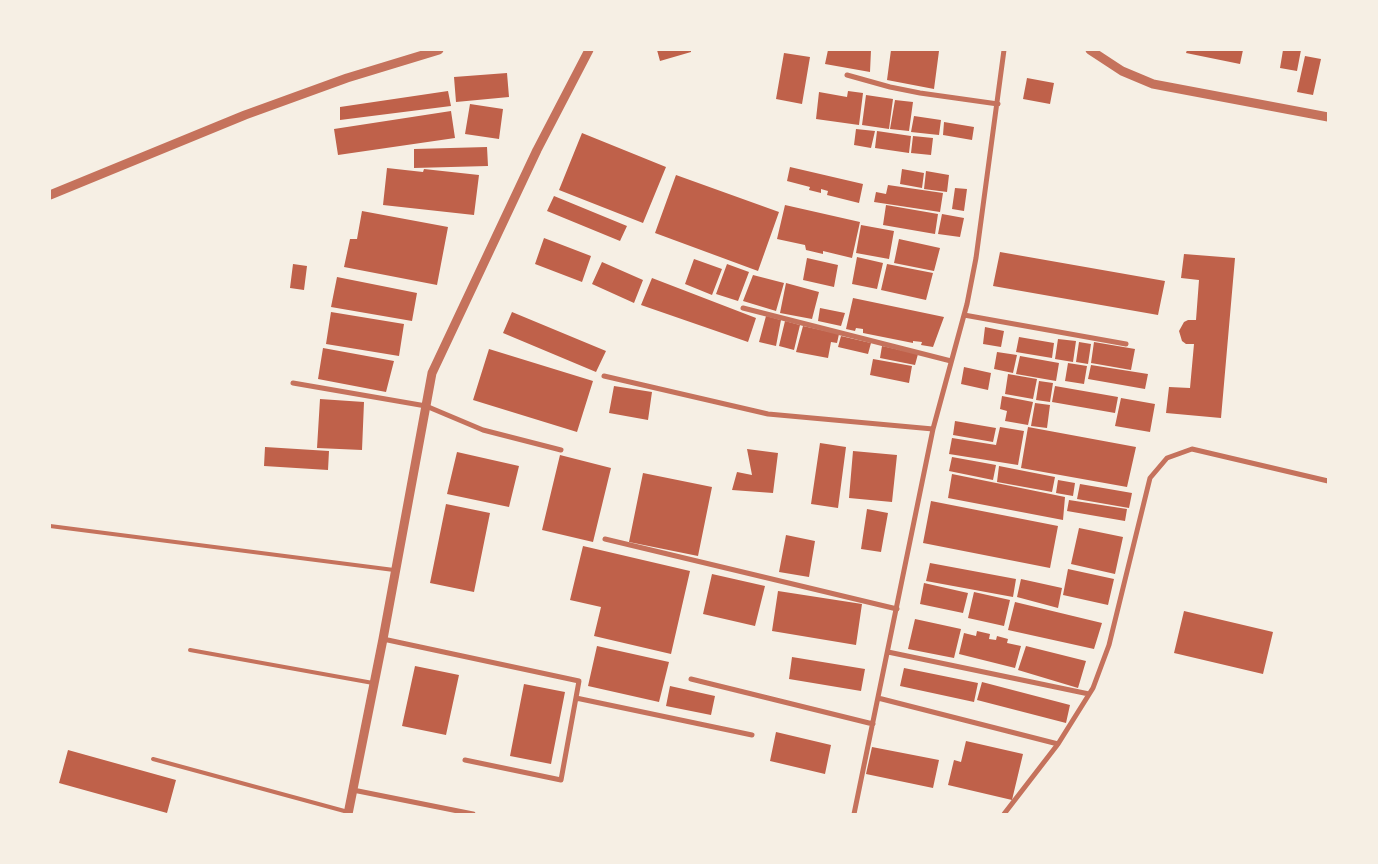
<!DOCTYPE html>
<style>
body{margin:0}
#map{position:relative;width:1378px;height:864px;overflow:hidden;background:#f6efe4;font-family:Quicksand,sans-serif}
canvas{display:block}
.frame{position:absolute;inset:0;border:51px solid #f6efe4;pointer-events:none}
</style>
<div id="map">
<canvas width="1378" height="864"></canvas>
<div class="frame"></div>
</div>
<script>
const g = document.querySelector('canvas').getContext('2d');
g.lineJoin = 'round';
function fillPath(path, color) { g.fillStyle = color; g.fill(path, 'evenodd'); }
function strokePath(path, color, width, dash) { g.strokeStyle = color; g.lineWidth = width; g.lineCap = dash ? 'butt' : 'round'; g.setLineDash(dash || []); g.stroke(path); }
const building = new Path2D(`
 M657,50H691V52L660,61Z
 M828,50H871L870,72L825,64Z
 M891,50L939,51L934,89L887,80Z
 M1187,50H1243L1240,64L1186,53Z
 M1283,50H1301L1297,71L1280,68Z
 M784,53L810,57L802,104L776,99Z
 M1305,56L1321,59L1313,95L1297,92Z
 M507,73L509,97L456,102L454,77Z
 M1027,78L1054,83L1050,104L1023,99Z
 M448,91L451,106L340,120V107Z
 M848,91L863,93L859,125L816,119L819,92L847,97Z
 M866,95L893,99L889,129L862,125Z
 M895,100L913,102L909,131L890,129Z
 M470,104L503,109L499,139L465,134Z
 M451,111L455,138L338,155L334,129Z
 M914,116L941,120L939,135L911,132Z
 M944,122L974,127L972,140L943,135Z
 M856,129L875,131L871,148L854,145Z
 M877,131L911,136L909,153L875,148Z
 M582,133L666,167L643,223L559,190Z
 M913,136L933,138L931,155L911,153Z
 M487,147L488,166L414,168V149Z
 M790,167L863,184L859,203L827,195L828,191L821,189V193L809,190L810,187L787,181Z
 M387,168L423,172L424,169L479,175L474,215L383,205Z
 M902,169L924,173L922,188L900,184Z
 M926,171L949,175L947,192L924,189Z
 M676,175L779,212L758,271L655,233Z
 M888,185L943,193L940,212L874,202L876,192L886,194Z
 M955,188L967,189L964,211L952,209Z
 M554,196L627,226L620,241L547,211Z
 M785,205L860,222L852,258L823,251V254L806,250L805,245L777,239Z
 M886,205L938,214L935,234L883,225Z
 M362,211L448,227L437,285L344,267L350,239H357Z
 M942,214L964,218L960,237L938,234Z
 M861,225L894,231L889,259L856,253Z
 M544,238L591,256L582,282L535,264Z
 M899,239L940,248L934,271L894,263Z
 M1000,252L1165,281L1158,315L993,286Z
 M1184,254L1235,258L1221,418L1166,413L1169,387L1190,388L1194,344H1186L1182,341L1179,331L1184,322L1188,320H1196L1199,280L1181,278Z
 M857,257L883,263L877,289L852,284Z
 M807,258L838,265L834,287L803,280Z
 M694,259L722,269L712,295L685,284Z
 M602,262L643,280L634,303L592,284Z
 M293,264L307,266L304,290L290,288Z
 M727,264L749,272L738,301L716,294Z
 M887,264L933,273L926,300L881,290Z
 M753,275L784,283L776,311L743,301Z
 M337,277L417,293L412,321L331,307Z
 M652,278L756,318L748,342L641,305Z
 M786,283L819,292L812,319L780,313Z
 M853,298L944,317L933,347L921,345L922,342L913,341V343L863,333V329L856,328L855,331L846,329Z
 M820,308L845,313L841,326L818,321Z
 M331,312L404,324L399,356L326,344Z
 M512,312L606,351L596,372L503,333Z
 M766,316L781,320L776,346L759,342Z
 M785,321L800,325L794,350L779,346Z
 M803,326L839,334L837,343L831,342L828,358L796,352Z
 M985,327L1004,331L1001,347L983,344Z
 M841,336L871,343L868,354L838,347Z
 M1019,337L1054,343L1052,358L1016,352Z
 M1058,339L1076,341L1073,362L1055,359Z
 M1079,342L1091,344L1088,364L1076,362Z
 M1094,342L1135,349L1131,370L1091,363Z
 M882,346L918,354L915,365L880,358Z
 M323,348L394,361L386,392L318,379Z
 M489,349L593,381L577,432L473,400Z
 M997,352L1017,355L1013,373L994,369Z
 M1020,356L1059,363L1056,381L1016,374Z
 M873,359L912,366L909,383L870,375Z
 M1068,363L1087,366L1084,384L1065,381Z
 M1091,365L1148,374L1145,389L1088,379Z
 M964,367L991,373L988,390L961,384Z
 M1008,374L1037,379L1033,399L1005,394Z
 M1039,381L1053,383L1050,402L1036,400Z
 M614,386L652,392L648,420L609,413Z
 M1055,386L1118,397L1115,413L1052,402Z
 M1002,396L1033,402L1028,425L1005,421L1007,411L1000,409Z
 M1121,398L1155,404L1150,432L1115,426Z
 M320,399L364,402L362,450L317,448Z
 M1035,403L1050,405L1047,428L1031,426Z
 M955,421L996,428L993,442L953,435Z
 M1000,427L1024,431L1018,465L949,454L952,438L996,445Z
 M1028,427L1136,447L1127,487L1021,468Z
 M820,443L846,447L838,508L811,504Z
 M265,447L329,451L328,470L264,466Z
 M747,449L778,453L773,493L732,490L737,472L752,475Z
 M853,451L897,455L892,502L849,498Z
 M457,452L519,466L509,507L447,494Z
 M560,455L611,468L593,542L542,530Z
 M952,457L996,465L993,480L949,471Z
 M999,466L1055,477L1052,492L997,482Z
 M643,473L712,487L698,556L629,542Z
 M952,474L1065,497L1063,520L948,498Z
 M1058,480L1075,483L1073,496L1056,493Z
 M1080,484L1132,493L1129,508L1077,499Z
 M1069,500L1127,509L1125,521L1067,511Z
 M931,501L1058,526L1050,568L923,543Z
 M446,504L490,513L474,592L430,583Z
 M867,509L888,513L881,552L861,549Z
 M1079,528L1123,537L1115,574L1071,564Z
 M786,535L815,541L809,577L779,572Z
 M583,546L690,571L671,654L594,636L601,607L570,600Z
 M930,563L1016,579L1013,597L926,581Z
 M1068,569L1114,579L1108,605L1063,595Z
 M712,574L765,586L755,626L703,614Z
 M1021,579L1062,588L1058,608L1017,597Z
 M924,583L968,593L963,613L920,604Z
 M778,591L862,604L856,645L772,631Z
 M974,592L1010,600L1004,626L968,618Z
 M1015,602L1102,623L1094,649L1008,630Z
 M1184,611L1273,632L1263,674L1174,653Z
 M915,619L961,629L954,658L908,649Z
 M977,631L990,634L989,639L996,640L997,636L1008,639L1007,643L1021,646L1015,668L959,654L964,633L976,636Z
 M597,646L669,662L659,702L588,686Z
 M1026,646L1086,661L1078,688L1018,670Z
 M792,657L865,669L861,691L789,679Z
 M415,666L459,675L446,735L402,726Z
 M904,668L978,683L974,702L900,686Z
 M982,682L1070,705L1066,723L977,700Z
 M524,684L565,692L551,764L510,756Z
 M670,686L715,696L711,715L666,706Z
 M776,732L831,745L825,774L770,761Z
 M966,741L1023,754L1012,800L948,785L954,760L961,762Z
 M872,747L939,760L933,788L866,774Z
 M68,750L176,780L167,813L59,783Z`);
const service = new Path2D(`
 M50,526L394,570
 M190,650L373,683
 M153,759L348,812`);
const minor = new Path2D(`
 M847,75L890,87L920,93L998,104
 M743,308L951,361
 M964,315L1126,344
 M604,376L768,414L933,429
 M293,383L426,406L483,430L561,450
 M605,539L897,609
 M383,639L579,681L561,780L465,760
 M888,652L1089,694
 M691,679L873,724
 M576,698L752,735
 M878,698L1058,744
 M353,790L473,814
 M854,814L933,429L967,304L976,258L1004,50
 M1004,814L1058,744L1093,688L1109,645L1150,478L1167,458L1192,449L1328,481`);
const tertiary = new Path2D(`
 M1090,50L1122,71L1153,84L1328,117
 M50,195L245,115L347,78L439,50
 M348,814L383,639L432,373L537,150L589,50`);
fillPath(building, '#bf614a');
strokePath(service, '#c5725c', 4);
strokePath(minor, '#c5725c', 5);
strokePath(tertiary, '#c5725c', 9);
</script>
